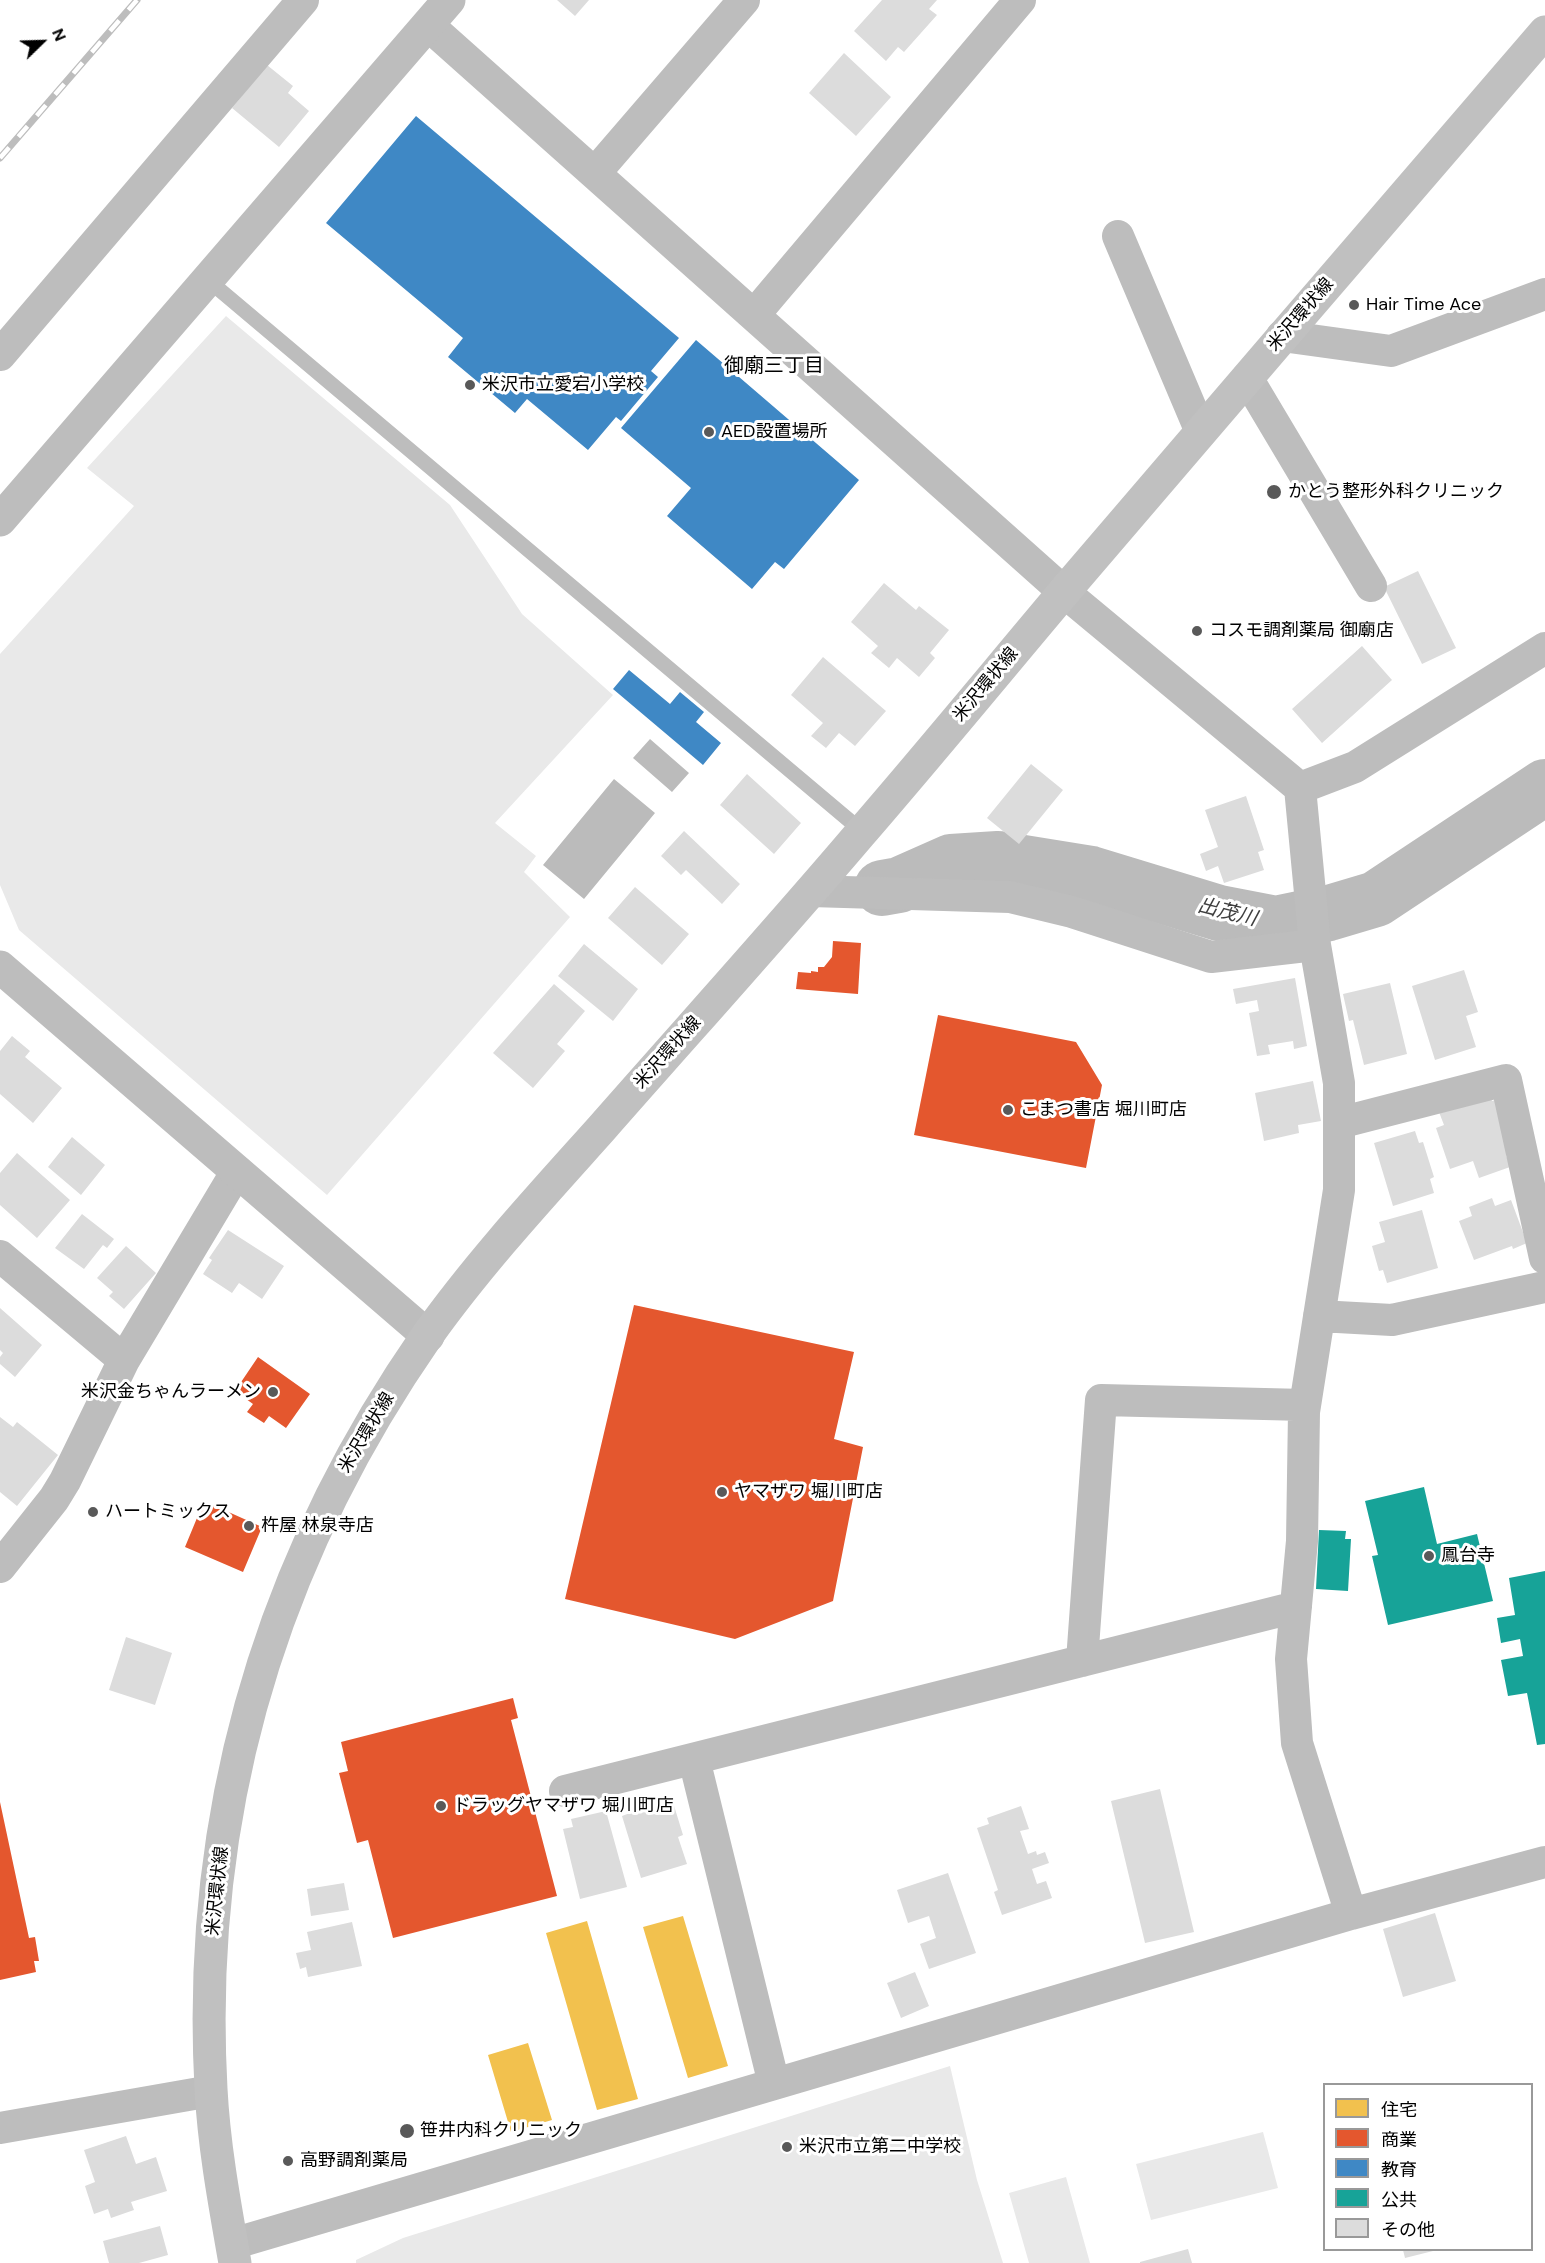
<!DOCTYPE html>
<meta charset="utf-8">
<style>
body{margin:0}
#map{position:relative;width:1545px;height:2263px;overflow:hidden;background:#fff;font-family:"DM Sans","Noto Sans JP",sans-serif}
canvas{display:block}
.legend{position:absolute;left:1323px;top:2083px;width:210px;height:168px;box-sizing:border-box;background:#fff;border:2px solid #999;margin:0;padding:8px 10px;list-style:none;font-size:18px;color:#000}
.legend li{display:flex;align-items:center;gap:12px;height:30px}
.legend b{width:30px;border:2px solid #999}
.north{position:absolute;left:12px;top:12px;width:60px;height:60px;-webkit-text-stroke:4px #fff;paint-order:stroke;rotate:67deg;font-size:16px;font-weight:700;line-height:24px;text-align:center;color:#000}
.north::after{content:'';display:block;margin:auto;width:21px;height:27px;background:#000;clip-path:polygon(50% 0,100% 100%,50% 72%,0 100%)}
</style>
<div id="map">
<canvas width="1545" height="2263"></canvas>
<ul class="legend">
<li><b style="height:16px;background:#f2c14e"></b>住宅</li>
<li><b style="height:16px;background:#e4572e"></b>商業</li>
<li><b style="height:16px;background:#3f88c5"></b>教育</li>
<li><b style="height:16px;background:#17a398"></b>公共</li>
<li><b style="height:16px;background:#dcdcdc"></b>その他</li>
</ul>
<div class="north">N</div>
</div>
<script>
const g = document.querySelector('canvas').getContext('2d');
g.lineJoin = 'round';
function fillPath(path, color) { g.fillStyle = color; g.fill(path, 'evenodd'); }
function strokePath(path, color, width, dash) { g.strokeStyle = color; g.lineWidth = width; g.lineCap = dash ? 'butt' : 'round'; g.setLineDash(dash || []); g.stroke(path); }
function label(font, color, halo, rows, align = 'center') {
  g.font = font + ' "DM Sans","Noto Sans JP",sans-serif'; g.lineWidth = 6; g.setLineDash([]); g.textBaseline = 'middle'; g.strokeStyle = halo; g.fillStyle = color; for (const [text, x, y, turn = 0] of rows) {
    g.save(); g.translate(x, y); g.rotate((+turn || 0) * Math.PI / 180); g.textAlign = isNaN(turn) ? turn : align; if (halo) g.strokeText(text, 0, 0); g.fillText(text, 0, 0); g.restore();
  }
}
const green = new Path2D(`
 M226,316L450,505L522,614L613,695L495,823L536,856L524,872L570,917L327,1195L19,930L0,885V654L134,506L87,468Z
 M950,2066L977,2180L1003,2263H356V2260L403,2238Z
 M1263,2132L1278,2188L1151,2220L1136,2164Z
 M1066,2177L1090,2263H1029L1009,2193Z`);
const water = new Path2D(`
 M650,739L689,773L672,792L633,758Z
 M614,779L655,813L584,899L543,865Z`);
const homes = new Path2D(`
 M683,1916L728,2066L688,2078L643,1927Z
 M587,1921L638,2099L597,2110L546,1933Z
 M528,2043L552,2120L511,2132L488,2055Z`);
const shops = new Path2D(`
 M833,941L861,943L858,994L796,989L798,972L811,973V971L818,972V967H824L832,957Z
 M938,1015L1076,1042L1102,1085L1086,1168L914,1135Z
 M634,1305L854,1352L834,1439L863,1447L833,1601L735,1639L565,1599Z
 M258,1357L310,1394L286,1428L269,1416L264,1423L247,1412L253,1404L235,1391Z
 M204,1501L262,1527L243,1572L185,1547Z
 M513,1698L518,1718L511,1720L557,1896L393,1938L368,1840L357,1843L339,1773L348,1771L341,1742Z
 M0,1802L29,1938L35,1937L39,1961H34L36,1972L0,1980Z`);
const schools = new Path2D(`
 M416,116L679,338L651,371L658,377L621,421L616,417L588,450L527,399L515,413L448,357L463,338L326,223Z
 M696,340L859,480L784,569L775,562L752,589L667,516L691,488L621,428Z
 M629,670L670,704L680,692L704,712L696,722L721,743L703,765L613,689Z`);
const public = new Path2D(`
 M1424,1487L1437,1544L1477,1534L1493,1601L1388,1625L1372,1556L1378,1555L1365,1501Z
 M1319,1530L1346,1531L1345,1539H1351L1348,1591L1316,1589Z
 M1545,1571V1744L1537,1745L1527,1693L1508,1696L1501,1660L1523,1656L1520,1639L1501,1643L1497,1618L1515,1615L1509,1578Z`);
const river = new Path2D(`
 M882,888L899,885L951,862L998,859L1091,874L1219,913L1276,924L1329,913L1376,899L1545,787`);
const building = new Path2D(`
 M557,0H589L575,16Z
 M882,0H937L929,9L937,15L904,52L898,47L886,61L854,31Z
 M844,53L891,97L856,136L809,93Z
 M267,65L293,86L288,93L309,111L279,147L232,108Z
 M1418,571L1456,648L1422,664L1384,587Z
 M884,583L916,610L919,606L949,630L930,653L935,658L919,677L897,658L889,668L871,653L878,646L851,622Z
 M1362,646L1392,680L1322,743L1292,709Z
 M823,657L886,711L855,746L839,733L826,748L811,736L823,723L791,695Z
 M1031,764L1063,790L1019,844L987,818Z
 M747,774L801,823L774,854L720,805Z
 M1246,796L1264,850L1258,852L1264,870L1224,883L1218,866L1206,871L1200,854L1218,847L1205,810Z
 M684,831L740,884L722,904L686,870L681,875L661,856Z
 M635,887L689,934L662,965L608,918Z
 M584,944L638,989L613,1021L558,976Z
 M1464,970L1478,1012L1466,1016L1476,1047L1435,1060L1412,986Z
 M1295,978L1307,1046L1294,1049L1293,1041L1268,1045L1270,1054L1257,1056L1249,1013L1259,1011L1257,1000L1236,1004L1233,989Z
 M1390,983L1407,1054L1364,1065L1353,1020L1349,1021L1343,994Z
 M554,984L585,1011L557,1044L565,1051L533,1088L493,1053Z
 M12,1036L30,1051L25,1057L62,1088L33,1123L0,1094V1051Z
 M1313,1081L1321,1121L1298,1125L1299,1133L1264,1141L1255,1093Z
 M1490,1094L1492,1101L1495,1100L1514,1152L1506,1155L1510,1167L1479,1178L1473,1161L1450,1169L1436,1128L1444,1125L1439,1112Z
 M1415,1131L1419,1143L1423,1142L1434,1177L1430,1179L1434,1193L1393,1206L1374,1143Z
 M72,1137L105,1165L81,1195L48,1167Z
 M17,1153L70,1200L37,1238L0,1205V1173Z
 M1492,1198L1495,1206L1511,1200L1527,1243L1513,1249L1512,1246L1474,1260L1459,1221L1472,1216L1469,1207Z
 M1422,1210L1438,1268L1387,1283L1383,1270L1379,1271L1372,1246L1385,1242L1379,1222Z
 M82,1214L114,1239L107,1248L103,1245L84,1269L55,1248Z
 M228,1230L284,1266L262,1299L239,1283L232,1293L203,1274L212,1260L209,1258Z
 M126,1246L156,1273L124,1309L109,1296L113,1292L97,1278Z
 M0,1308L42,1345L15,1377L0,1364V1357L3,1353L0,1350Z
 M0,1417L13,1427L17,1422L58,1455L17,1506L0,1492Z
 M126,1637L172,1653L155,1705L109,1690Z
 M1160,1789L1194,1932L1145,1943L1111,1801Z
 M646,1794L650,1806L672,1799L683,1835L678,1837L687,1864L641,1878L622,1816L630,1813L626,1801Z
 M1021,1806L1029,1829L1020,1831L1028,1854L1036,1851L1037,1855L1045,1852L1049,1863L1032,1869L1037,1884L1046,1881L1052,1898L1002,1915L994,1892L998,1890L977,1828L989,1824L987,1818Z
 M606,1811L627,1887L580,1899L563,1829L573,1827L571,1819Z
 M948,1873L976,1953L929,1969L920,1944L936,1938L929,1916L908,1923L897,1890Z
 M344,1883L349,1910L311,1916L307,1889Z
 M1435,1913L1456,1981L1403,1997L1383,1929Z
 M352,1922L362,1966L308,1977L306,1967L300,1969L296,1953L311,1950L307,1932Z
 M915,1972L929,2006L901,2018L887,1983Z
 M126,2136L136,2164L156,2157L167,2191L131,2202L134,2210L111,2218L108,2209L94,2214L85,2186L95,2182L84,2150Z
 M160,2226L168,2255L139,2263H109L103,2241Z
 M1188,2249L1192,2263H1140V2262Z
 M1403,2250H1437L1405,2258Z`);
const service = new Path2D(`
 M208,280L863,832`);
const minor = new Path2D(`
 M428,25L1064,592L1300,788L1355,767L1545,648
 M595,173L744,0
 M1118,236L1201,432
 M754,315L1020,0
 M1282,336L1391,351L1545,294
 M0,355L303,0
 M1247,378L1371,586
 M1300,788L1315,945L1339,1083V1190L1304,1412L1302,1541L1291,1659L1297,1743L1351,1914
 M811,891L1010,897L1072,912L1211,957L1315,945
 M1339,1123L1506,1080L1545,1258
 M0,1256L124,1360
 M1319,1316L1392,1320L1545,1287
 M0,1567L54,1499L65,1481L124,1360L237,1171
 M1082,1661L1101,1400L1305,1405
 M694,1759L774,2084
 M565,1791L1296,1607
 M0,2128L211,2091
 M232,2244L1351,1914L1545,1862`);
const tertiary = new Path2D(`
 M0,520L449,0
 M0,967L428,1336`);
const secondary = new Path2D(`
 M235,2263C225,2206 214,2147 211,2089C196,1814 270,1562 427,1336C479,1263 541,1196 601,1129C687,1031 775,934 860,834C931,752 999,669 1069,586C1227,401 1386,216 1545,32`);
const rail = new Path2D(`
 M0,158L137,0`);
const markers = [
 [1354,305,6,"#595959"],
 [470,385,6,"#595959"],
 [709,432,6,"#595959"],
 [1274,492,8,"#595959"],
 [1197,631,6,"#595959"],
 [1008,1110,6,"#595959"],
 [273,1392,6,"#595959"],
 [722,1492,6,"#595959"],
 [93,1512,6,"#595959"],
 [249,1526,6,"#595959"],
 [1429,1556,6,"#595959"],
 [441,1806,6,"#595959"],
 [407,2131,8,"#595959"],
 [787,2147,6,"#595959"],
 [288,2161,6,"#595959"]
];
const poiNames = [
 ["Hair Time Ace",1366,305],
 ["米沢市立愛宕小学校",482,385],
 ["AED設置場所",721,432],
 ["かとう整形外科クリニック",1288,492],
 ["コスモ調剤薬局 御廟店",1209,631],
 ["こまつ書店 堀川町店",1020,1110],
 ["米沢金ちゃんラーメン",261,1392,"right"],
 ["ヤマザワ 堀川町店",734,1492],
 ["ハートミックス",105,1512],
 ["杵屋 林泉寺店",261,1526],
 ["鳳台寺",1441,1556],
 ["ドラッグヤマザワ 堀川町店",453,1806],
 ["笹井内科クリニック",420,2131],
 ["米沢市立第二中学校",799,2147],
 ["高野調剤薬局",300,2161]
];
const streetNames = [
 ["米沢環状線",1301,315,-49],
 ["米沢環状線",986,685,-50],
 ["米沢環状線",668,1053,-48],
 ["米沢環状線",367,1433,-59],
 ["米沢環状線",218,1891,-84]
];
const neighbourhoodNames = [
 ["御廟三丁目",774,367]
];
const waterNames = [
 ["出茂川",1227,913,14]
];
fillPath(green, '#e9e9e9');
fillPath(water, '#bbb');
fillPath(homes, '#f2c14e');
fillPath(shops, '#e4572e');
fillPath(schools, '#3f88c5');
fillPath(public, '#17a398');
strokePath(river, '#bbb', 56);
fillPath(building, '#dcdcdc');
strokePath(service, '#bdbdbd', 15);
strokePath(minor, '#bdbdbd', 32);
strokePath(tertiary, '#bdbdbd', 33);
strokePath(secondary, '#c0c0c0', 33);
strokePath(rail, '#bdbdbd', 7);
strokePath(rail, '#fff', 4.5, [14]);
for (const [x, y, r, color] of markers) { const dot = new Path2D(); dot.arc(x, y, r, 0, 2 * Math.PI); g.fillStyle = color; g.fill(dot); strokePath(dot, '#fff', 2); }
label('18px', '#000', '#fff', poiNames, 'left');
label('18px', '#000', '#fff', streetNames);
label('20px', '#000', '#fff', neighbourhoodNames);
label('italic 20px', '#3f3f3f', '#fff', waterNames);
</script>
